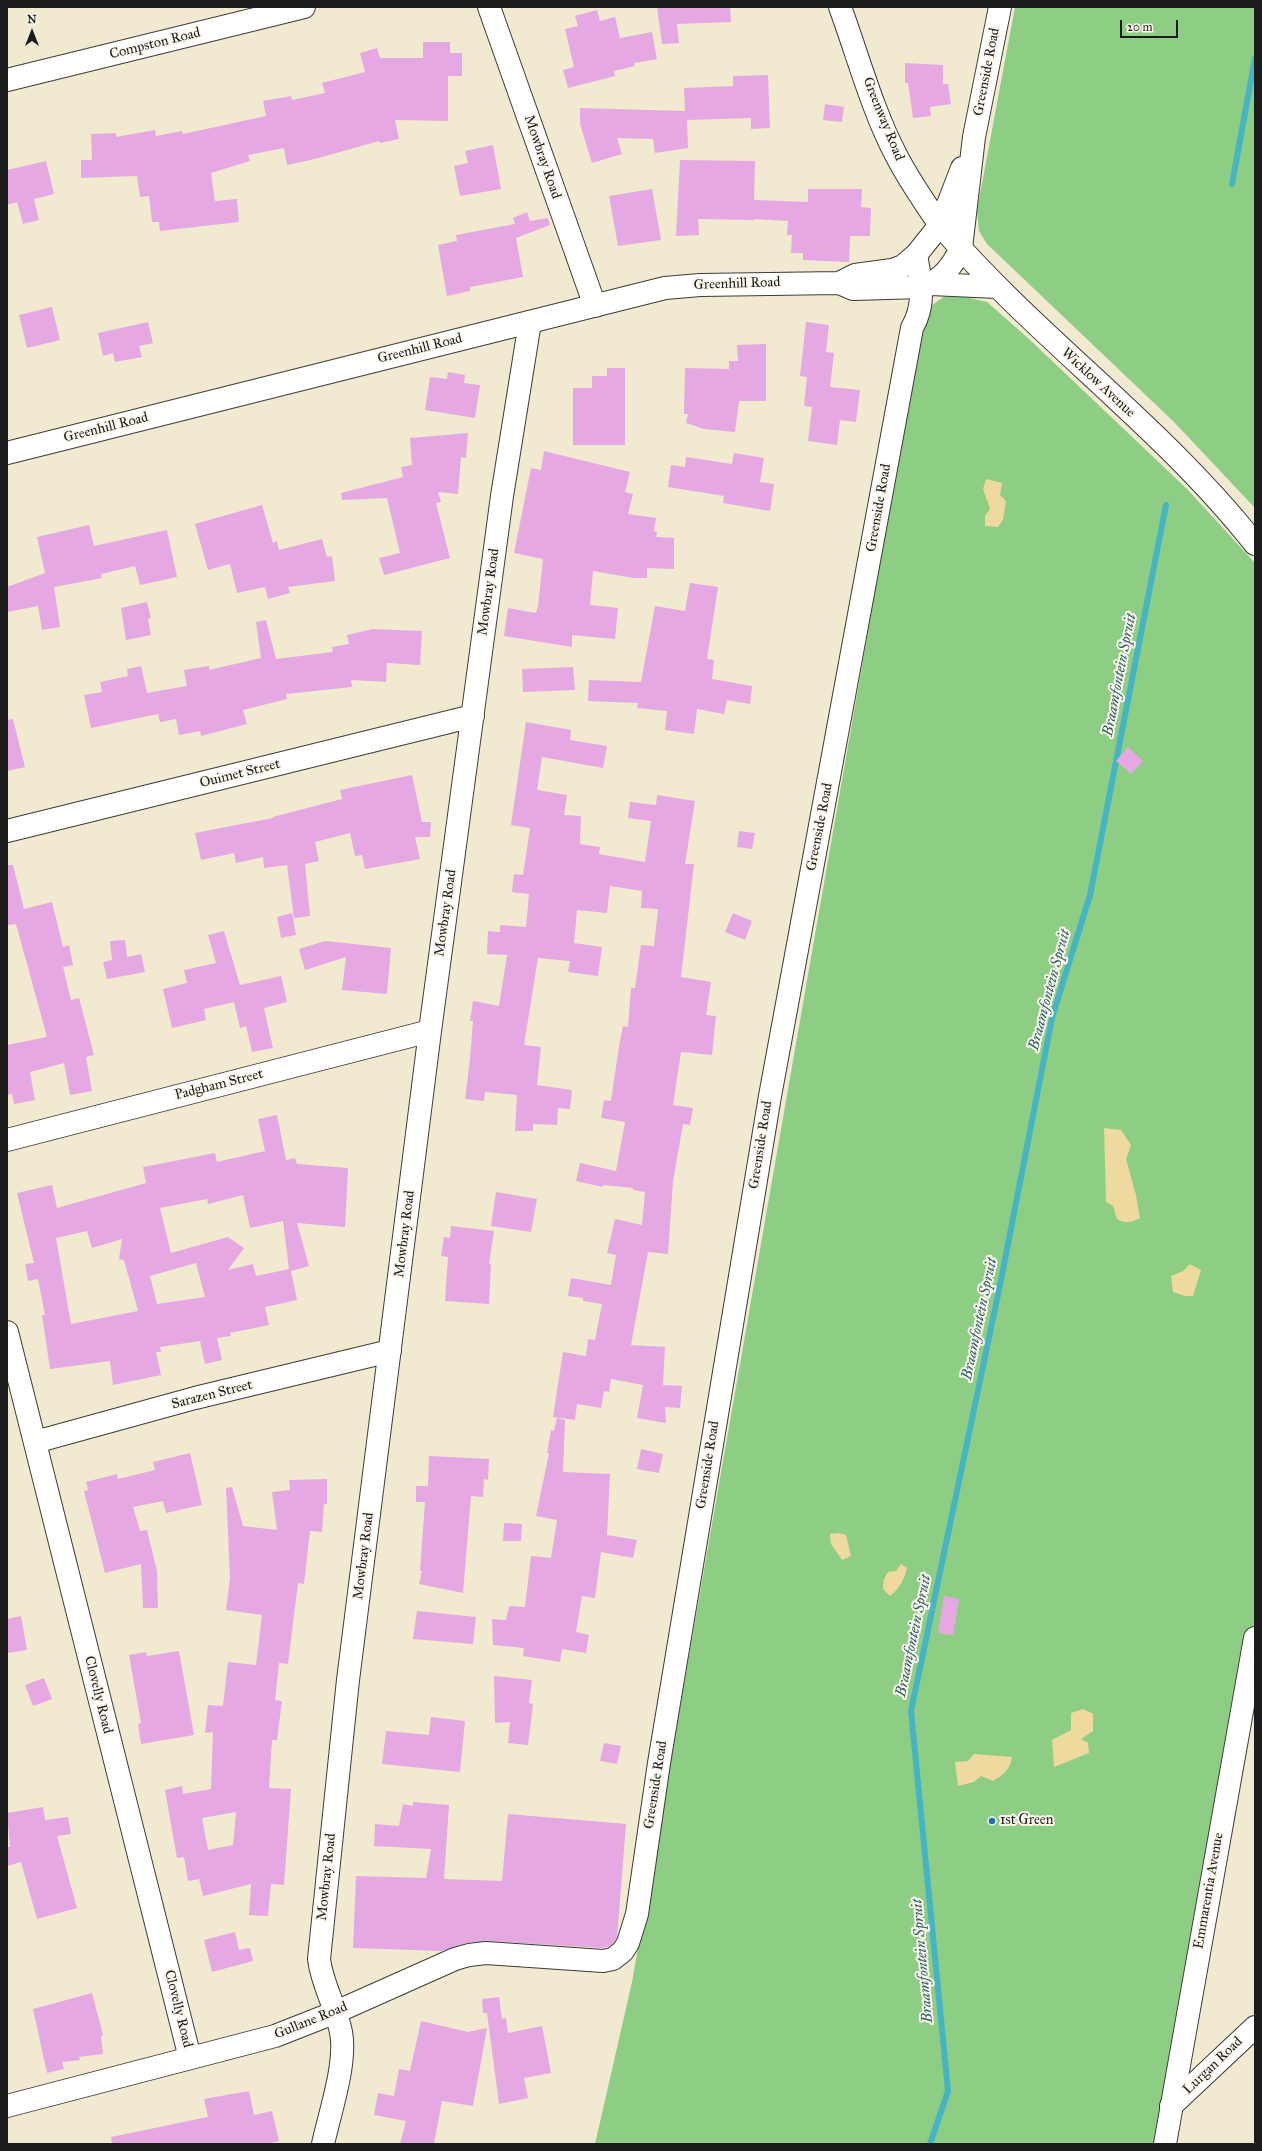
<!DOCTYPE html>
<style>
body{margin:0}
#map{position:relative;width:1262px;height:2151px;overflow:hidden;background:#f1ead1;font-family:"IM FELL Great Primer",serif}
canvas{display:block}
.frame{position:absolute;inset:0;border:8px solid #1c1c1c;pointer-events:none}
.north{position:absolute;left:12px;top:12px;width:40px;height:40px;-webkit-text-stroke:3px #fbf7ec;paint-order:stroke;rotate:0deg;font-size:11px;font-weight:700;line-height:16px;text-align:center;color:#1c1c1c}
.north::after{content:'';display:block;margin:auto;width:14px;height:18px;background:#1c1c1c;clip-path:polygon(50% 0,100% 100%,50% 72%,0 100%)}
.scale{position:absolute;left:1120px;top:20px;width:58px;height:18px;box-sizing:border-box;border:2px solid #1c1c1c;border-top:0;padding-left:5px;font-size:12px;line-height:14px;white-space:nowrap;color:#1c1c1c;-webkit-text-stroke:3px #fbf7ec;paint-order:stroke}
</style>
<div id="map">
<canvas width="1262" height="2151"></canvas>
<div class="frame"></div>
<div class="north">N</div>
<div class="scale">20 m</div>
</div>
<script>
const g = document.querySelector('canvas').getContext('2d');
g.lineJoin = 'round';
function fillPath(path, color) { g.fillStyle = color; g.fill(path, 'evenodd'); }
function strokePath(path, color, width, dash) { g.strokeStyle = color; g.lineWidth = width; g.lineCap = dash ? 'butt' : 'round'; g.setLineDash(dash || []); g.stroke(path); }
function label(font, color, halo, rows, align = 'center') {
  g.font = font + ' "IM FELL Great Primer",serif'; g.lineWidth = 4; g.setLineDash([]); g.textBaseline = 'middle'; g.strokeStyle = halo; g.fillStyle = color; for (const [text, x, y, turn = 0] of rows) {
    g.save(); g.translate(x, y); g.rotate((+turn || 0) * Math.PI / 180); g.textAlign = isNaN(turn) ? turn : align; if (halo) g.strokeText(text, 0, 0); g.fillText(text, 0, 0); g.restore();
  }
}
const green = new Path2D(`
 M1015,7H1255V508L1174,422L987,244L979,231L977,210Z
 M949,293L987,302L1029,339L1187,489L1255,563V1651L1165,2144H595L632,1982L924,311Z`);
const sand = new Path2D(`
 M986,479L1002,483L1000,495L1006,501L1003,520L998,527L985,526V516L990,509L983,489Z
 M1104,1128L1121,1130L1131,1145L1126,1159L1136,1195L1140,1218C1130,1223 1126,1224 1117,1219L1113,1206L1106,1202Z
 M1190,1264L1201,1270L1193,1296H1185L1173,1292L1171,1276L1183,1271Z
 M838,1533L846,1535L851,1556L842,1560L831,1544L830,1534Z
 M901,1564L907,1568C904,1580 900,1588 890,1596L883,1589L884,1579L888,1572L896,1571Z
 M1083,1709L1093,1714V1731L1081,1739L1088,1743L1089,1753L1054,1767L1052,1740L1071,1730V1713Z
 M974,1754L1012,1757C1010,1770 1004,1774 993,1781L981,1776L974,1782L958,1786L955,1762L968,1761Z`);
const stream = new Path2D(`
 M1232,184L1255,58
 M930,2144L948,2091L911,1711L1000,1285L1052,1018L1090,895L1166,505`);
const building = new Path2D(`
 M657,7H730L731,22L677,24L679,43L662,44Z
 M597,10L600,21L615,17L620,38L652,32L657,59L634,63L635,66L614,71L615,76L568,88L563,70L574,67L565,29L578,26L575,16Z
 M423,42H450V53H462V76H448V121L395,120L399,139L380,143L379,141L315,159L287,165L284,148L248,155L250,161L211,173L215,201L237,199L239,222L160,231L159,222H152L149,196L140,197L137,176L81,178V160H92L91,134L116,133V137L155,130L156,136L182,131L183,134L266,116L263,101L291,96L292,100L325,93L322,83L365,72L360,53L377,48L380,58H423Z
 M905,63L943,65V84H948L951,104L930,107L931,116L913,118L908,83H905Z
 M768,75L770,128L751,129V118L687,120L688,148L655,153L653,139L617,138L622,154L592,163L580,124V108L685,111L684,88L733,86V76Z
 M825,104L844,107L842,122L823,120Z
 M493,145L501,189L460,196L454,166L468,163L465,151Z
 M680,160L755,161L754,200L808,202V189H862L861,207L871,208L870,236H850L849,262L803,260V253H791L792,235H787L788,221L754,219V220L698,219L699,235L676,236Z
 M46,161L54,194L34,199L39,220L23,224L17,202L7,205V170Z
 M652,189L661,240L618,246L609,196Z
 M527,212L530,221L548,218L550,225L516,238L523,277L470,287V291L447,296L438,245L457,241L456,235L515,224L513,218Z
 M52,307L60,340L27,348L19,315Z
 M148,322L153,343L139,346L142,357L115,362L113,353L103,356L98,333Z
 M806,322L829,325L826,352L834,353L830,387L860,390L856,422L840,420L837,445L808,441L812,407L804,406L807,377L800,376Z
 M766,344V401H739L735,432L704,429L686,423L688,414H684L685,368L729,369V361H738L737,345Z
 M607,368H625V445H573V388H592V376H607Z
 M448,372L465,375L464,383L480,385L475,418L425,410L430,377L447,379Z
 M468,433L466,458L461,457L458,494L438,492L441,502L436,503L450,558L384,575L379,558L400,553L387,498L342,500L341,493L403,477L401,467L412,465L410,438Z
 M544,451L630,472L625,492L633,494L628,514L656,518L654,531L657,532L656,537L674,538V569L647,568V578H633L593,571L590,605L618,608L615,639L572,635V647L504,636L508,608L536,613L538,606L543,559L514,553L531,468L541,470Z
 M734,453L764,458L760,482L774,484L770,511L723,503L724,496L668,487L671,465L685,467L686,457L732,464Z
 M262,505L273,543L277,541L279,550L322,539L327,557L332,556L335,581L288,587L290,593L268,599L265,587L237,593L230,564L208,570L195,524Z
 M89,525L94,546L167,530L177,577L140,585L135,566L101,574L102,578L54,587L60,627L42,630L38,606L7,612V587L45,573L37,537Z
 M690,583L718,587L707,659L714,660L712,679L752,686L750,704L727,700L724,714L697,709L694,734L665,730L667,711L637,708L638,703L588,701L589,680L641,682L655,606L685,611Z
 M147,602L151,618L148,619L151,635L126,640L121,608Z
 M266,620L276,659L333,652L332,647L349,644L347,635L373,629L422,631L420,665L387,663L386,682L351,680L352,687L286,694L287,699L243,710L247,724L201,736L200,731L179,735L176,719L160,722L158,714L91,728L84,695L102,692L100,682L128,676L127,669L141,666L147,693L187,686L184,670L209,666V670L261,658L256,622Z
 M573,667L575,690L523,692L522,669Z
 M13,719L25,767L7,771V720Z
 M526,722L571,730L570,740L607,746L603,768L542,757L537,790L567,795L564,815L581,816L580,844L600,847L599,854L645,862L651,821L628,818L630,802L656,805L657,795L695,801L685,864H694L681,977L711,982L706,1015L716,1016L712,1055L681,1052L673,1105L693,1108L690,1125L683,1124L673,1181L668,1254L648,1252L631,1345L665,1347L663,1385L682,1386L680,1408L665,1407L666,1423L637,1418L643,1385L611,1379L609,1392L604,1391L601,1408L577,1404L575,1420L553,1417L563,1352L586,1356L588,1339L595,1340L602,1304L583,1301V1298L568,1296L571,1278L611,1285L616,1255L607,1253L615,1219L642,1225L645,1192L633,1190V1188L603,1185V1187L576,1181L580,1163L616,1171L625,1122L601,1118L604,1100L611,1101L619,1046L623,1026L628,1027L631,988H635L641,945L654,946L658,909L641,908L642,891L610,886L607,913L577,910L574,943L602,947L598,976L568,972L570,961L538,958L524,1045L541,1047L537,1085L572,1090L570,1109L558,1108L557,1125L533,1124V1131H515L517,1095L485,1092L484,1101L465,1099L470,1059L473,1021H470L473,1001L499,1006L507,955L487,954L488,931L500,932V925L526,927L529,894L512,892L514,874L523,875L530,828L511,825Z
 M1128,747L1143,761L1131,774L1116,761Z
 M412,775L422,822H431L430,837H415L420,859L365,869L362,855L355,856L350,833L315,842L319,861L305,864L310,916L294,918L287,865L264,868L263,857L236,863L234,853L201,860L195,833L273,818V817L342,799L340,790Z
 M739,831L755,833L752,849L737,847Z
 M7,865H13L24,909L52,902L63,947L69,945L73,965L63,967L71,1000L79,998L94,1055L86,1057L92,1091L70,1095L64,1063L30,1072L35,1100L14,1104L12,1094L7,1095V1045L47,1037L16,924L7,925Z
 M292,913L296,935L281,938L277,917Z
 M733,913L752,921L745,940L725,932Z
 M224,931L240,985L281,976L287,1002L264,1008L273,1048L252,1052L246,1026L240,1028L234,1002L204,1009L206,1020L172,1028L163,989L187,983L184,970L216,963L208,935Z
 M125,940L127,957L141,954L145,972L107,979L103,962L112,960L110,941Z
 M325,941L391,948L387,994L342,990L346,957L305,970L299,949Z
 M277,1115L286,1160L295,1158L297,1164L348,1168L345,1227L297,1223L309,1266L291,1271L297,1300L265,1307L269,1325L230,1333L231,1336L217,1338L222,1360L205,1364L200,1341L160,1347L161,1352H156L161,1375L113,1385L110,1361L50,1369L42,1315H45L38,1279L28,1281L25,1264L34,1263L17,1193L52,1185L57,1208L146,1183L143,1167L215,1153L217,1162L265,1151L258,1119ZM243,1195L250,1228L283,1221L289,1269L256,1276L253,1264L228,1270L244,1248L228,1237L171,1253L160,1208L207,1199L208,1204ZM87,1231L92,1248L122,1239L119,1259L124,1260L138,1311L71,1324L56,1238ZM196,1263L205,1297L157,1304L150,1276Z
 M496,1192L537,1199L531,1232L491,1226Z
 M451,1226L494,1231L489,1264H491L489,1304L445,1301L448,1257L441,1256L444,1237L450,1238Z
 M557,1418L565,1420L563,1472L610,1474L607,1535L637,1540L633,1558L601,1552L595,1598L582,1596L576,1632L589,1635L586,1653L562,1649L560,1662L523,1656L524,1648L493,1645L492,1619L506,1620L509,1606L525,1607L531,1556L551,1558L557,1520L536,1516L549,1453H547L551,1430L554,1431Z
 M641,1449L663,1454L659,1473L637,1469Z
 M190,1453L202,1505L166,1513L163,1501L133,1507L140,1531L147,1530L157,1571L158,1608H143L141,1564L105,1573L84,1491L88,1490L86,1482L117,1474L118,1479L155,1470L153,1462Z
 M429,1456L489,1459L488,1480L484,1479L483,1497L471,1496L463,1593L419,1584L422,1571H420L425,1502H416V1486H428Z
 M327,1479V1504H324L322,1532L310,1531L304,1584L298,1583L288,1664L279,1663L275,1700L282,1701L277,1740H272L269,1788L291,1789L284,1885L271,1884L268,1916L249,1915L251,1884L203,1896L199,1879L188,1881L184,1857L177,1858L165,1790L182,1786L183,1794L211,1789L213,1732L205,1733L208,1705L223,1706L228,1662L256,1665L262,1615L226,1610L230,1578L226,1488L232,1487L243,1526L277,1530L272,1492L290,1490L289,1480ZM236,1812L233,1845L208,1850L202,1818Z
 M504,1523L522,1524L521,1541H503Z
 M944,1596L959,1599L953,1635L938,1633Z
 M417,1611L476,1617L473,1644L413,1639Z
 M21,1616L27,1650L7,1653V1619Z
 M179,1651L194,1735L141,1744L138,1724L141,1723L129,1655L146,1652L147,1656Z
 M494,1676L532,1680L529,1703L533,1704L528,1745L508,1743L510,1722L495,1723Z
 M44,1678L52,1699L33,1706L25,1685Z
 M431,1717L465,1721L460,1772L382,1764L386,1731L429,1735Z
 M604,1743L621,1746L617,1764L600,1761Z
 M413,1802L449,1805L444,1879L502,1881L508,1814L626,1824L617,1938L614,1943L608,1947L602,1948L487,1941L466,1943L442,1951L353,1948L356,1876L426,1878L431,1849L374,1846L375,1824L399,1826L403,1804L413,1806Z
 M43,1807L45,1820L68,1817L71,1834L57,1836L77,1908L37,1919L21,1862L7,1866V1847H10L7,1813Z
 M235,1932L239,1950L250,1948L253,1961L212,1972L204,1940Z
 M92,1993L103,2035L101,2036L103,2054L79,2057L80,2060L62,2062L64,2069L47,2073L33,2009Z
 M499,1997L502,2019L506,2018L508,2033L542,2026L551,2073L524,2078L528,2098L499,2104L487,2013H483L482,1999Z
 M421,2021L468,2032L487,2028L473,2106L442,2101L434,2144H400L406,2121L374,2115L378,2093L394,2096L399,2069L410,2071Z
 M249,2091L254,2115L272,2111L279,2141L265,2144H112L111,2137L208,2117L204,2099Z`);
const minor = new Path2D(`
 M489,7L595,306
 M840,7C858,56 872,109 896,155C909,180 924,202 940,225
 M7,80L304,7
 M940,225L962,168
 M961,248L974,137L1000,7
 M7,831L473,716
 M7,1140L430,1031
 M7,1332L190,2058
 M35,1442L195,1398L390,1351
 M7,2106L275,2036L336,2012L455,1959L469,1955L486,1953L603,1961L613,1959L623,1951L628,1943L637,1914L659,1763L770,1096L912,328C926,304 921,281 916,255
 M1171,2106L1255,2027
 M323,2144C330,2112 347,2063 341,2032C336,2006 322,1985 319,1959L348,1680L430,1031L502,496L530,322`);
const tertiary = new Path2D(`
 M839,283L855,275L892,270L903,266L916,255L940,225C1037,338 1162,426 1255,544
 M931,284L997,287
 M7,453L665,288L700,285L839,283L853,289L922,287C942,280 952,267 961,248
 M1165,2144L1255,1638`);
const markers = [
 [992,1821,4,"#1f6fb2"]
];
const streetNames = [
 ["Compston Road",155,44,-14],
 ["Greenside Road",987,72,-79],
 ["Greenway Road",883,119,68],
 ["Mowbray Road",542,157,71],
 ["Greenhill Road",737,284,-2],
 ["Greenhill Road",420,349,-14],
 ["Wicklow Avenue",1098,383,43],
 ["Greenhill Road",106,428,-14],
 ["Greenside Road",879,508,-80],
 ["Mowbray Road",489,592,-82],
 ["Ouimet Street",240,774,-14],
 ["Greenside Road",820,827,-79],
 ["Mowbray Road",446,913,-82],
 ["Padgham Street",219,1085,-14],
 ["Greenside Road",761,1145,-81],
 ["Mowbray Road",405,1234,-83],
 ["Sarazen Street",212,1395,-14],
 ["Greenside Road",708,1465,-81],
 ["Mowbray Road",364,1556,-83],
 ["Clovelly Road",98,1695,76],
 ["Greenside Road",656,1785,-81],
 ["Mowbray Road",327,1877,-84],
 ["Emmarentia Avenue",1209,1891,-80],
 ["Clovelly Road",178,2009,76],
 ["Gullane Road",311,2021,-22],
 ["Lurgan Road",1213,2066,-44]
];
const poiNames = [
 ["1st Green",1000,1821]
];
const waterNames = [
 ["Braamfontein Spruit",1120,675,-79],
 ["Braamfontein Spruit",1050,990,-75],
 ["Braamfontein Spruit",980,1319,-78],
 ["Braamfontein Spruit",914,1636,-78],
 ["Braamfontein Spruit",923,1961,-95]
];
fillPath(green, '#8ecd84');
fillPath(sand, '#eeda9e');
strokePath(stream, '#47b4c4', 6);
fillPath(building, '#e6a8e3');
strokePath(minor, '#3c3b37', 24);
strokePath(tertiary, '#3c3b37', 24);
strokePath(minor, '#fff', 22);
strokePath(tertiary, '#fff', 22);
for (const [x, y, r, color] of markers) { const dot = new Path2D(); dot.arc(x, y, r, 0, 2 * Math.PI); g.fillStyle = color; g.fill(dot); strokePath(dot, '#fbf7ec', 1.5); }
label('14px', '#1c1c1c', '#fbf7ec', streetNames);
label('14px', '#1c1c1c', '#fbf7ec', poiNames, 'left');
label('italic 15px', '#2f6068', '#fbf7ec', waterNames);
</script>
